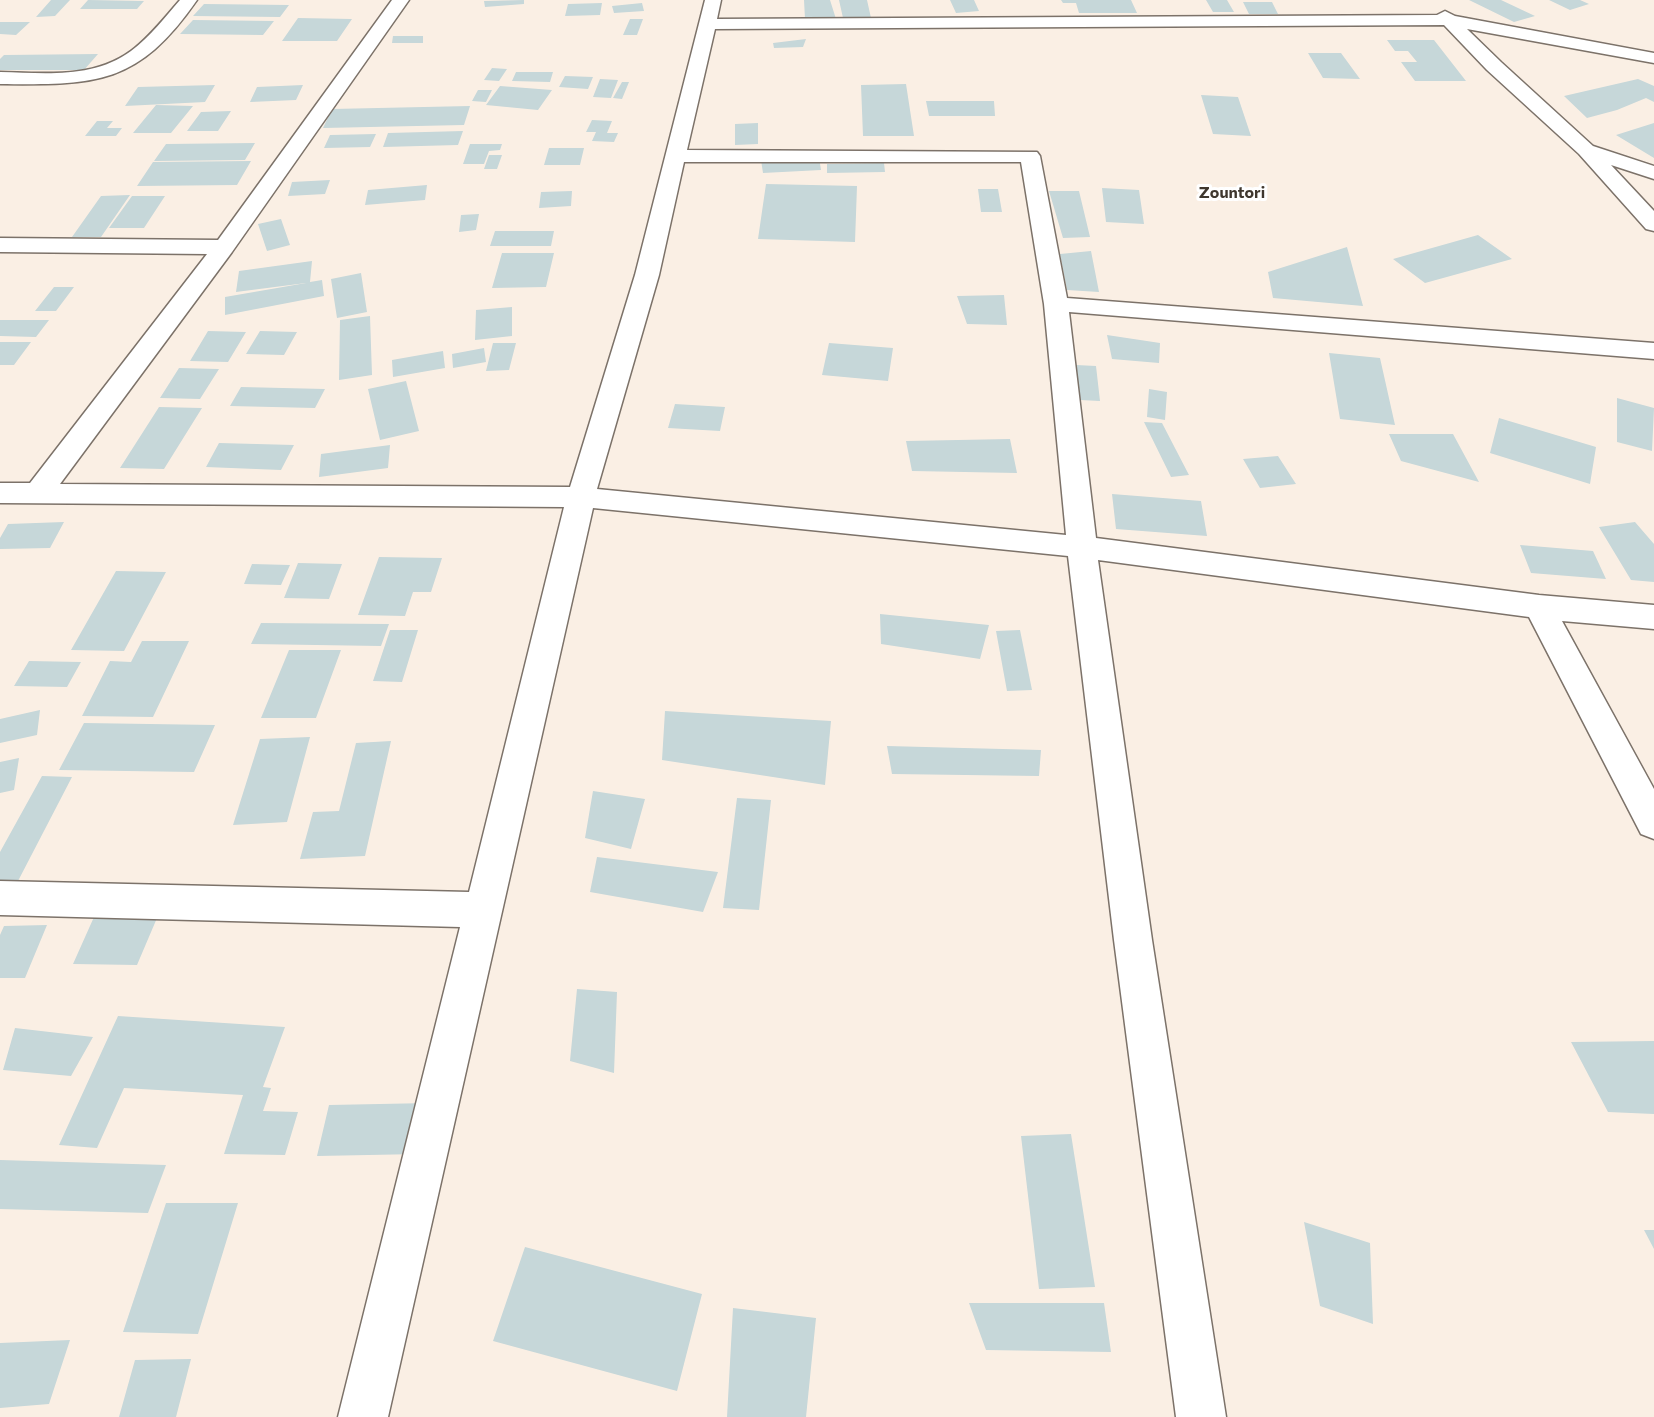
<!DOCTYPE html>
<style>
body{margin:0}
canvas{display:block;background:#faefe4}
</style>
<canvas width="1654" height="1417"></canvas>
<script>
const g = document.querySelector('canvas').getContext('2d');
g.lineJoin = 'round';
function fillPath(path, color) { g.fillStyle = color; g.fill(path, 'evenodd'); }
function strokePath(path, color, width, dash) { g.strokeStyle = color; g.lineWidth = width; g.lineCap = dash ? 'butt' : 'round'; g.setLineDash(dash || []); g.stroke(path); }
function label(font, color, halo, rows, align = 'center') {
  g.font = font + ' Commissioner,sans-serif'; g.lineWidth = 6; g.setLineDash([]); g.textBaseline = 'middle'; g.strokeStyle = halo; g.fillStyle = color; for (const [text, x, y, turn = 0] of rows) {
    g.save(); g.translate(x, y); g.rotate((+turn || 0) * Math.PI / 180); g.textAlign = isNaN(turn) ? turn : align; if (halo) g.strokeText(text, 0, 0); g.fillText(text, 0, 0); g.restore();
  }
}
const building = new Path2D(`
 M51,0H70L55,16L36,17Z
 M88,0L144,1L137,9H80Z
 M524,0V4L485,7L484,1Z
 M804,0H830L836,19H805Z
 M839,0H867L871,18H843Z
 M950,0H974L979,11L956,13Z
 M1061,0H1131L1137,13H1079L1076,3H1063Z
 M1206,0H1227L1234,12H1213Z
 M1469,0H1501L1535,16L1514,22Z
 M1549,0H1580L1589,4L1570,10Z
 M1243,2H1272L1278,14H1249Z
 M602,3L600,15L565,16L568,4Z
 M642,3L644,11L614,13L612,6Z
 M204,4L289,5L280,17L193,16Z
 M298,18L352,19L337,41H282Z
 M630,19H643L637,35H623Z
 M193,20L274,21L263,35L180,34Z
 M0,22H30L16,35L0,34Z
 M393,36H423V43H392Z
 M806,39L803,47L774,48L773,43Z
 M1387,40H1434L1466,81H1415L1401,62H1417L1408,51H1395Z
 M1308,53H1341L1360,79L1323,78Z
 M98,54L84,70H0V59L4,55Z
 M492,68L507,69L499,81L484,80Z
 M516,72H553L550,82L512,81Z
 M565,76L593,77L588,89L559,87Z
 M600,79L618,80L611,98L593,97Z
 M1638,79L1654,86V102L1646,98L1617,110L1587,118L1564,96Z
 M622,82H629L622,99L613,98Z
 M906,84L914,136H863L861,85Z
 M215,85L205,102L125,106L138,87Z
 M303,85L296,100L250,102L257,87Z
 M500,86L552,90L538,110L486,105Z
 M478,90H492L486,102L472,101Z
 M1201,95L1238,97L1251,136L1213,134Z
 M926,101H994L995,116H929Z
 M156,105L193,106L171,133H133Z
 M470,106L464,125L323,128L332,109Z
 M231,111L218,131H187L201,112Z
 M592,120L612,121L607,133H618L614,142L592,141L596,132H586Z
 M97,121H113L107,128H122L116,136H85Z
 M758,123V144L735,145V124Z
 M1654,123V158L1616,135Z
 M463,131L458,145L383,147L388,133Z
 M376,134L370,147L324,148L330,135Z
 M255,143L245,160L154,161L166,144Z
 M470,144H502L500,150L489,151L484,164H463Z
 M549,148H584L580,165H544Z
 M489,155H502L497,169H484Z
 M819,157L821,170L763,173L761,160Z
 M251,161L237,185L137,186L153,162Z
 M884,163L885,172L827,173V164Z
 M330,180L325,194L288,196L292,182Z
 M766,184L857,186L855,242L758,239Z
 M427,185L425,200L365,205L368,190Z
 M1102,188L1139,190L1144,224L1106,222Z
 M978,189H998L1002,212H981Z
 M572,191L571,206L539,208L541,192Z
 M1049,191H1079L1090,237L1063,238Z
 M130,195L101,237H72L101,196Z
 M132,196H165L144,228H109Z
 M479,214L476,230L459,232L461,215Z
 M281,219L290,245L267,251L258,224Z
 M495,231H554L551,246H490Z
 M1478,235L1512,259L1425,283L1393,259Z
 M1347,247L1363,306L1273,298L1268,272Z
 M1091,251L1099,292L1067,290L1060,254Z
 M502,253H554L546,287L492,288Z
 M312,261L310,282L322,280L324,296L225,315V297L306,283L236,292L239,271Z
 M361,273L367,312L337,318L331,279Z
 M54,287H74L56,311H35Z
 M1004,295L1007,325L967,324L957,296Z
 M512,307V336L475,340L476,310Z
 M370,316L372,375L339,380L340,320Z
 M0,320H49L36,337L0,336Z
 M208,331L246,332L228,362L190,361Z
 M260,331L297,332L284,355L246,354Z
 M1107,335L1160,343L1159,363L1112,359Z
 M0,342H31L14,365H0Z
 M493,343H516L509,370L486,371Z
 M829,343L893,348L888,381L822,375Z
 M484,348L486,362L453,368L452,354Z
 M443,351L445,368L393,377L392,360Z
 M1329,353L1380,358L1395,425L1340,419Z
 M1076,365L1096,366L1100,401L1080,400Z
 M179,368L219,369L200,399L160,398Z
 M406,381L419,431L380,440L368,389Z
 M241,387L325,389L315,408L230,406Z
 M1149,389L1167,392L1165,420L1147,417Z
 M1617,398L1654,408L1652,451L1617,442Z
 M675,404L725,407L720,431L668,428Z
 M159,407L202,408L164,469L120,468Z
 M1499,418L1596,447L1590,484L1490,453Z
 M1144,422L1162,423L1189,475L1171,477Z
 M1389,434H1453L1479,482L1401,461Z
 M1010,439L1017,473L912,471L906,441Z
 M219,443L294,445L281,470L206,467Z
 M390,445L388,468L319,477L321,454Z
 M1278,456L1296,484L1260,488L1243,459Z
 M1112,494L1201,501L1207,536L1116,529Z
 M64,522L50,548L0,549V538L8,524Z
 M1635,522L1654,544V582L1631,580L1599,527Z
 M1520,545L1593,551L1606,579L1531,573Z
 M379,557L442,558L431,592H413L405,616L358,615Z
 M298,563L342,564L329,599L284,598Z
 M252,564L290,565L281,585L244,584Z
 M116,571L166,572L124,651L71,650Z
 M880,614L989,625L980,659L881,644Z
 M261,623L389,624L381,646L251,644Z
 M390,630H418L402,682L373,681Z
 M1020,630L1032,690L1007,691L996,631Z
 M142,641H189L153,717L82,716L110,661L131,662Z
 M289,650H341L316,718H261Z
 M29,661L81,662L67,687L14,686Z
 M40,710L37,735L0,743V719Z
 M665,711L831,721L825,785L662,760Z
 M84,723L215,725L194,772L59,770Z
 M310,737L287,822L233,825L260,739Z
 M391,741L365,856L300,859L313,812L339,811L356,743Z
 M887,746L1041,750L1039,776L892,774Z
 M19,758L14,790L0,793V762Z
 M42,776L72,777L18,881L0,880V852Z
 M593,791L645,799L631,849L585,838Z
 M737,798L771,800L759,910L723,908Z
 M597,857L718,872L703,912L590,892Z
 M94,917L157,918L137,965L73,964Z
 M47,925L25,978H0V935L4,926Z
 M577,989L617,992L614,1073L570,1061Z
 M118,1016L285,1027L263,1087L271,1088L263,1111L298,1112L285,1155L224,1154L243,1095L124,1088L97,1148L59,1145Z
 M15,1028L93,1037L71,1076L3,1070Z
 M1654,1041V1114L1608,1112L1571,1042Z
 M430,1103L420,1154L317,1156L329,1105Z
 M1071,1134L1095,1287L1039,1289L1021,1136Z
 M0,1160L166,1165L148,1213L0,1209Z
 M166,1203H238L198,1334L123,1332Z
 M1304,1222L1370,1243L1373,1324L1320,1306Z
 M1644,1230H1654V1249Z
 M525,1247L702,1294L677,1391L493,1341Z
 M969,1303H1104L1111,1352L986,1350Z
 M733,1308L816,1318L806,1417H727Z
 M70,1340L49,1404L0,1408V1343Z
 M191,1359L176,1417H119L135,1360Z`);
const minor = new Path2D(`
 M180,0H197C138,85 97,85 0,84V72C45,73 93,79 131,51C150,37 165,17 180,0Z
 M392,0H409L232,252L60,484L570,487L635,275L705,0H721L717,19L1437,15L1445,11L1455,16L1654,53V63L1467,29L1501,62L1593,146L1654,166V179L1611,165L1654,211V231L1646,229L1579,154L1487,70L1444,25L715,29L687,150L1037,152L1040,156L1067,298L1654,343V359L1069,312L1096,538L1539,595L1654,605V629L1562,621L1654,789V839L1641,834L1529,617L1098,560L1152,940L1226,1417H1176L1114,940L1068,556L593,508L388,1417H338L460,927L0,915V881L469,892L564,507L0,503V483H30L207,254L0,252V238L218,240ZM684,162H1021L1044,304L1066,535L597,489L659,275Z`);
const farQuarternames = [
 ["Zountori",1232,193]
];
fillPath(building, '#c6d7d9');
strokePath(minor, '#7c7269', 3);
fillPath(minor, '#fff');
label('bold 16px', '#3f372e', '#fff', farQuarternames);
</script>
